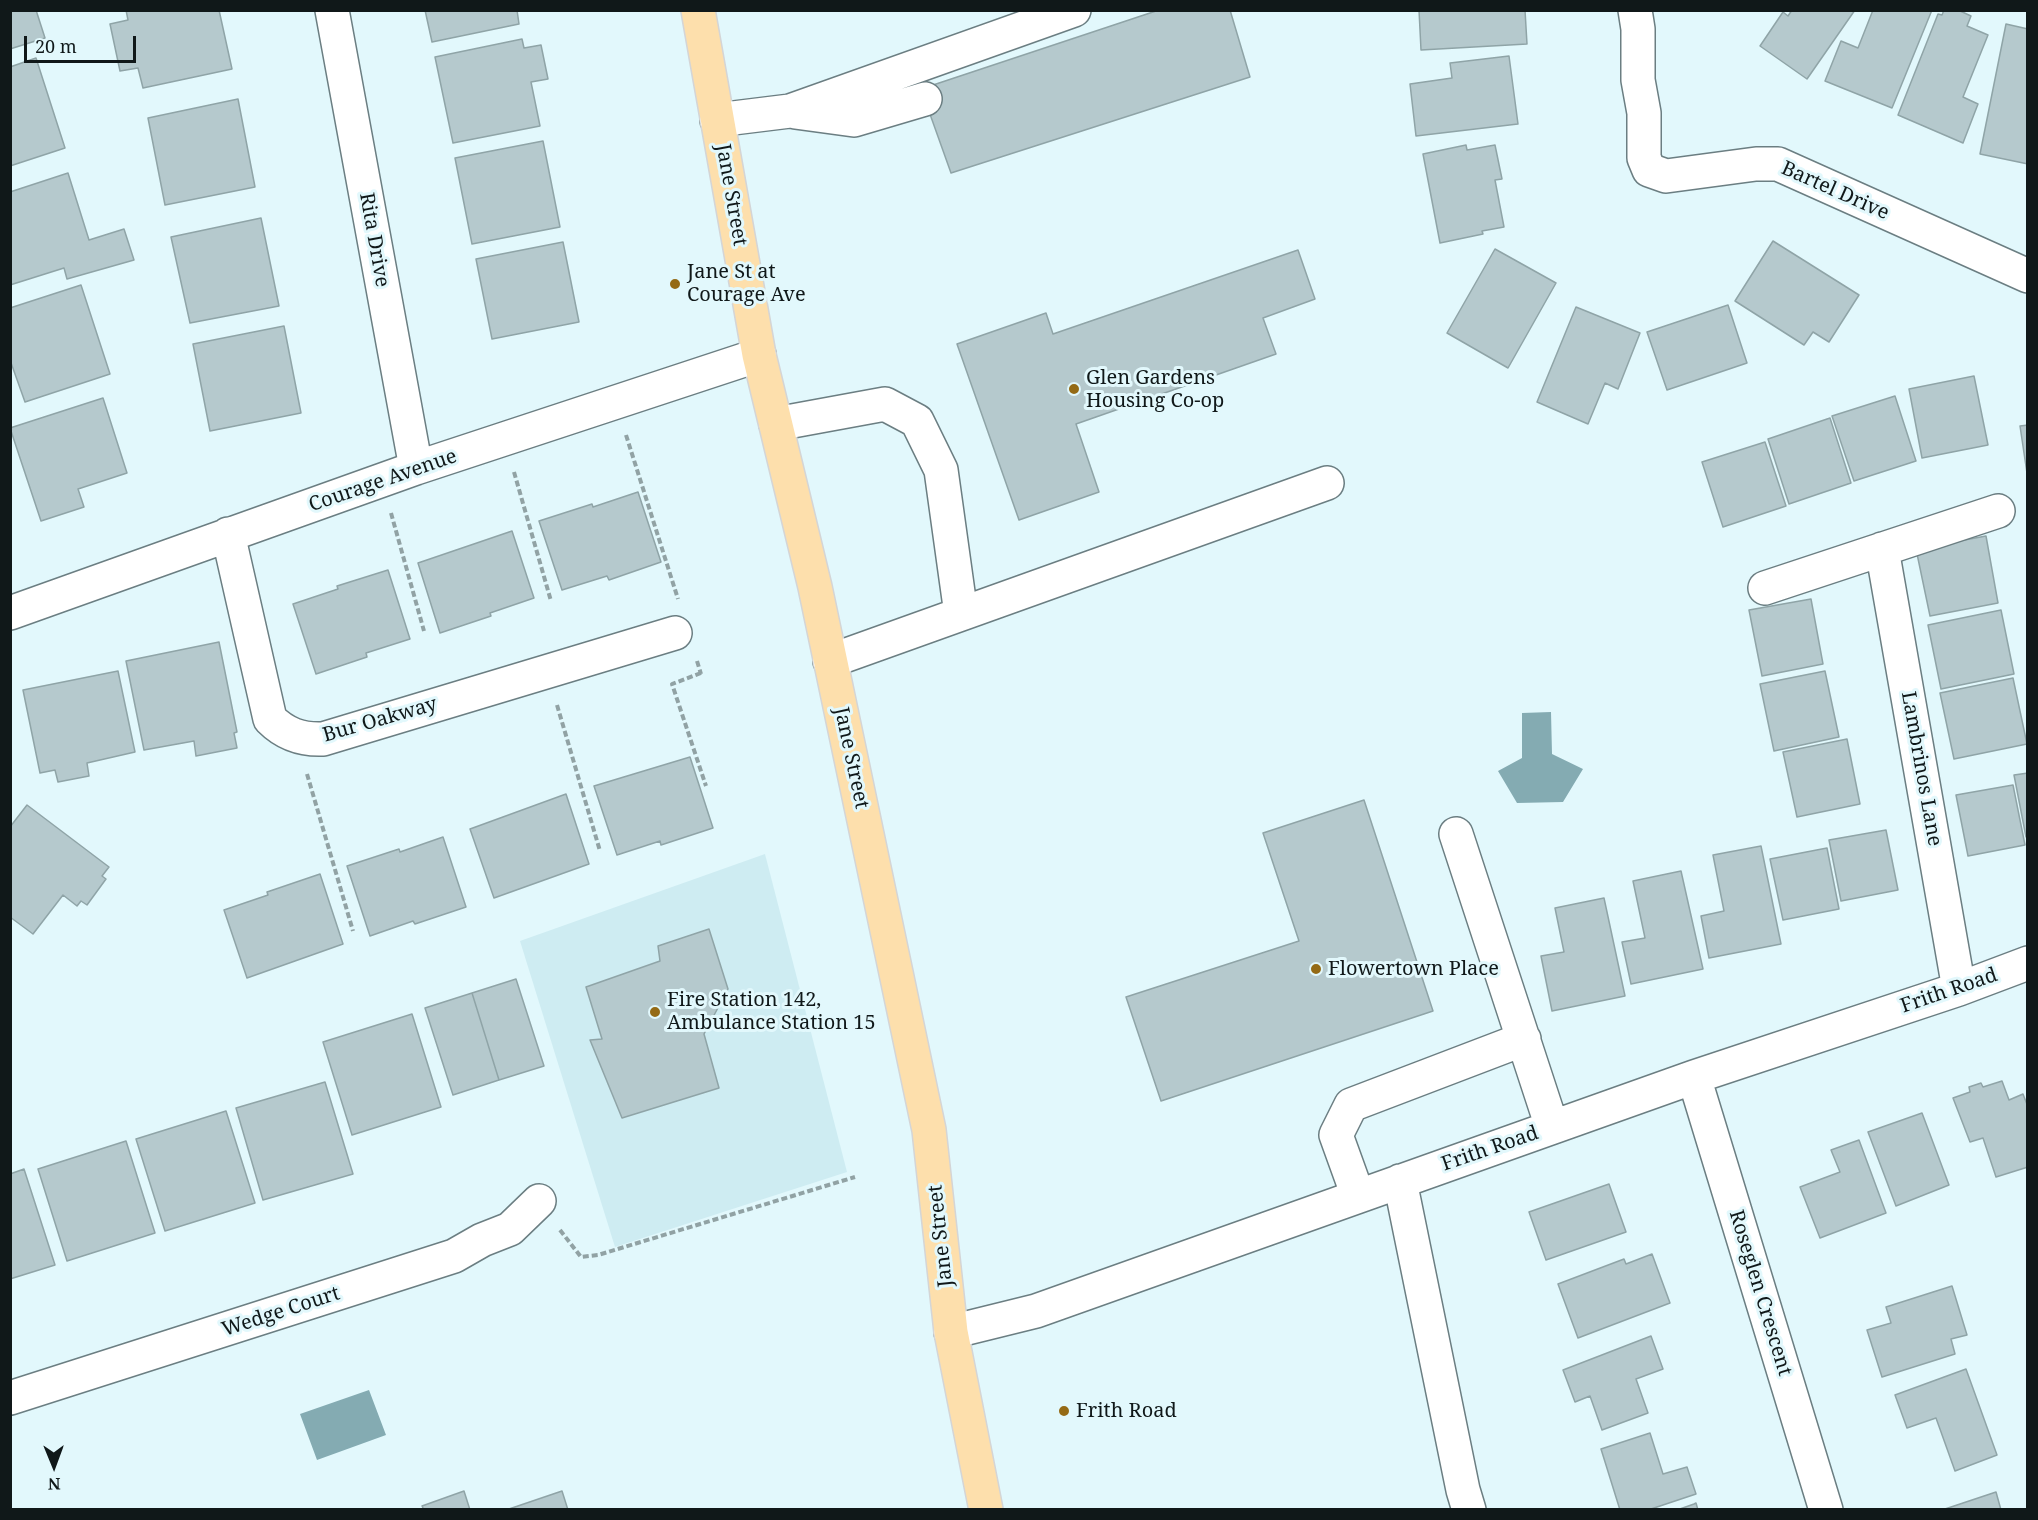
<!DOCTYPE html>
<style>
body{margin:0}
#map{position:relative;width:2038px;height:1520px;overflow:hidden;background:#e2f8fc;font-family:"Noto Serif",serif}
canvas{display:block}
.frame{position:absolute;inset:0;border:12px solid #101819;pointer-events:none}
.north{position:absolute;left:24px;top:1436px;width:60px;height:60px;-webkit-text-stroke:4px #e2f8fc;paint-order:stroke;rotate:179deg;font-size:16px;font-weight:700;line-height:24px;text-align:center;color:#101819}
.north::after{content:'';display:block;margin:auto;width:21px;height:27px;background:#101819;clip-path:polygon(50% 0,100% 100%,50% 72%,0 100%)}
.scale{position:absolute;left:24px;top:36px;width:112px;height:27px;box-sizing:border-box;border:3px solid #101819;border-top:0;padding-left:8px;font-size:18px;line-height:21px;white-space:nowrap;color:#101819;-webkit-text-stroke:4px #e2f8fc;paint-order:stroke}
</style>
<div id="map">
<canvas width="2038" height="1520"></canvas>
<div class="frame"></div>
<div class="north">N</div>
<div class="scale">20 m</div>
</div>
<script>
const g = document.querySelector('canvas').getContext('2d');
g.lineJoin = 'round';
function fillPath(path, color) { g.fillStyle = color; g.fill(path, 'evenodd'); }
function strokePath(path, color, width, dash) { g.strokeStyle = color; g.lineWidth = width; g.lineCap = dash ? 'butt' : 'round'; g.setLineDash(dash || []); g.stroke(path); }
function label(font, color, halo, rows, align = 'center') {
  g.font = font + ' "Noto Serif",serif'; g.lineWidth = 6; g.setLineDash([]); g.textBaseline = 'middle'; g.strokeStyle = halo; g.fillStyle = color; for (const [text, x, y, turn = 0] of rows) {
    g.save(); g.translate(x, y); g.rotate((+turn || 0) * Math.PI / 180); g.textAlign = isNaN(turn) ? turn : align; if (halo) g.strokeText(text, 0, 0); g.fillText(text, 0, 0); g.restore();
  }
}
const built = new Path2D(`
 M765,854L847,1172L615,1247L520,941Z`);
const water = new Path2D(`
 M1551,712L1552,754L1583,769L1563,802L1517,803L1498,771L1522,758V713Z
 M369,1390L386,1435L317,1460L300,1414Z`);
const building = new Path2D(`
 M10,10H36L45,38L10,49Z
 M126,10H219L232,69L143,88L138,68L120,71L110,24L128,20Z
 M425,10H517L519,24L432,42Z
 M1159,10H1230L1250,77L951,173L921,89Z
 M1419,10H1525L1527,44L1421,50Z
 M1792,10H1855L1807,79L1760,46L1783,12L1788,16Z
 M1873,10H1932L1892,108L1825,81L1841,41L1858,48Z
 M1944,10H1958L1971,16L1967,26L1988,35L1963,97L1978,104L1963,143L1898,115L1938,14L1942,15Z
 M2006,24L2028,29V164L1980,154Z
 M522,39L524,48L541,45L548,79L531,82L540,126L453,143L435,57Z
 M1509,56L1518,124L1416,136L1410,84L1452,78L1450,63Z
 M36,58L65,148L10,166V67Z
 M238,99L255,187L165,205L148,118Z
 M543,141L560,227L472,244L455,158Z
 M1466,145L1467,150L1495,145L1502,179L1495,180L1504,227L1482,231L1483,234L1440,243L1423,154Z
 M68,173L89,240L124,229L134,260L67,279L64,268L10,285V192Z
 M261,218L279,306L190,323L171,237Z
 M1773,241L1859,295L1829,342L1813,332L1804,345L1735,301Z
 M563,242L579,322L492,339L476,259Z
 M1495,249L1556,283L1508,368L1447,333Z
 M1298,250L1315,299L1263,318L1276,354L1076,424L1099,492L1019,520L957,344L1046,313L1053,334Z
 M81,285L110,374L25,402L10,360V308Z
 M1728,305L1747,363L1667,390L1647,332Z
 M1576,307L1640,333L1618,389L1605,383L1588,424L1537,402Z
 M284,326L301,413L210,431L193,344Z
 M1974,376L1988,445L1922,458L1909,389Z
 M1895,396L1916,461L1854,481L1832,416Z
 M103,398L127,473L78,489L84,507L41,521L10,428Z
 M1830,418L1851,483L1789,504L1768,439Z
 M2028,425V480L2020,426Z
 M1765,442L1786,506L1723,527L1702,462Z
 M638,492L661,562L609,580L607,576L562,590L539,521L592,504L593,507Z
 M512,531L534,598L490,613L491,616L440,633L418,563Z
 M1986,536L1998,603L1930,616L1916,549Z
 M388,570L410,639L366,653L367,657L316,674L293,604L338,589L337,586Z
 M1811,599L1823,664L1762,676L1749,610Z
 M2001,610L2014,674L1941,689L1928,625Z
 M219,642L237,732L234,733L237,748L196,756L194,741L144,750L126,661Z
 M118,671L135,752L87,763L89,776L58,782L55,770L40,773L23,690Z
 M1825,671L1839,737L1774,751L1760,684Z
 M2013,678L2027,744L1954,759L1940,693Z
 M1847,739L1860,804L1797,817L1783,752Z
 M690,757L713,828L661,845L660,841L617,855L594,786Z
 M2028,773V836L2026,837L2014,775Z
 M2013,785L2025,845L1968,856L1956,795Z
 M566,794L589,864L494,898L470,829Z
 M1364,800L1433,1011L1161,1101L1126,997L1299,941L1263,833Z
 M27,805L109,867L102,876L106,879L87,905L81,901L77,906L63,895L33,934L10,917V827Z
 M1886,830L1898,890L1841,901L1829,840Z
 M443,837L466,907L415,924L413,921L370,936L347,866L399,849L400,852Z
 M1761,846L1781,944L1709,958L1701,916L1724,911L1713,855Z
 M1827,848L1839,909L1783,920L1770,859Z
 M1681,871L1703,969L1631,984L1622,942L1645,938L1633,881Z
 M320,874L343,944L247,978L224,910L268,895L267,892Z
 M1604,898L1625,996L1552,1011L1541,956L1564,952L1555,908Z
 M709,929L728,989L704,1034L719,1088L622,1118L590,1040L602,1039L586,987L660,961L658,946Z
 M516,979L544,1066L499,1080L472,993Z
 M472,993L499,1080L453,1095L425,1008Z
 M412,1014L441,1107L352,1135L323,1042Z
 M2002,1081L2009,1100L2023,1094L2028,1107V1167L1996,1177L1983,1138L1970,1142L1953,1098L1970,1092L1969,1087L1981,1083L1983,1087Z
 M325,1082L353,1174L263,1200L236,1108Z
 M226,1111L255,1203L165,1231L136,1139Z
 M1922,1113L1949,1185L1896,1206L1868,1132Z
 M1859,1140L1886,1213L1820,1238L1800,1187L1840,1172L1831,1150Z
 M126,1141L155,1233L67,1261L38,1169Z
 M24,1169L55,1265L10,1279V1174Z
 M1609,1184L1626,1232L1546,1260L1529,1212Z
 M1652,1254L1670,1303L1578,1338L1558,1284L1624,1259L1626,1264Z
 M1952,1286L1967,1335L1951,1339L1955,1354L1882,1377L1867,1330L1891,1323L1886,1307Z
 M1651,1336L1663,1369L1636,1379L1648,1413L1602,1430L1590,1396L1575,1402L1563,1370Z
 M1966,1369L1997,1455L1955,1471L1936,1418L1907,1428L1895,1395Z
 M1650,1433L1663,1474L1687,1467L1696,1494L1648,1510H1620L1601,1449Z
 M464,1491L470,1510H424L422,1506Z
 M562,1491L568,1510H506Z
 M1996,1492L2001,1510H1942Z
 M1696,1503L1698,1510H1677L1694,1504Z`);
const path = new Path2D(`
 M626,435L678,599
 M514,472L551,601
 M391,513L424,631
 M697,661L701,674
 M701,673L672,684L706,786
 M557,705L600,851
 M307,774L353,931
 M560,1230L581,1257L598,1255L855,1177`);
const minor = new Path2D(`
 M332,10L416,468
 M1635,10L1638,29V80L1644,113V158L1649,170L1666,176L1756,164H1778L2028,276
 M795,112L854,120L925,99
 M717,120L790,111L1074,10
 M776,424L885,404L917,421L941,470L961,614
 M228,534L270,719C285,734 301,740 323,739L675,633
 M1882,549L1959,989
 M1765,588L1998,511
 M10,613L416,468L759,355
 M830,661L1327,483
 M1456,834L1552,1127
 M1694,1077L1826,1510
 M1400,1181L1463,1490L1469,1510
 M1358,1196L1336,1135L1351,1105L1524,1039
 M951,1332L1036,1311L1694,1077L1959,989L2028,963
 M10,1398L454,1256L482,1240L510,1229L539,1201`);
const major = new Path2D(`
 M698,10L759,355L815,587L929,1130L951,1332L986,1510`);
const markers = [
 [675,284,6,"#946a15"],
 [1074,389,6,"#946a15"],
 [1316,969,6,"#946a15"],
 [655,1012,6,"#946a15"],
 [1064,1411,6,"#946a15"]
];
const streetNames = [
 ["Bartel Drive",1835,191,24],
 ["Jane Street",731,195,80],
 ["Rita Drive",374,240,80],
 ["Courage Avenue",383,481,-19],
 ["Bur Oakway",380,720,-16],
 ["Jane Street",851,758,78],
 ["Lambrinos Lane",1921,769,80],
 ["Frith Road",1949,991,-19],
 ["Frith Road",1490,1149,-19],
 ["Jane Street",941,1236,-96],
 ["Roseglen Crescent",1760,1293,73],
 ["Wedge Court",281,1312,-18]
];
const poiNames = [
 ["Jane St at",687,272],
 ["Courage Ave",687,295],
 ["Glen Gardens",1086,378],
 ["Housing Co-op",1086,401],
 ["Flowertown Place",1328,969],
 ["Fire Station 142,",667,1000],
 ["Ambulance Station 15",667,1023],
 ["Frith Road",1076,1411]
];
fillPath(built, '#ceecf2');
fillPath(water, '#84abb2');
fillPath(building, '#b5c9cd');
strokePath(building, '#8fa4a7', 1.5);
strokePath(minor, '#6b7e82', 36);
strokePath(major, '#d4d5d6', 36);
strokePath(path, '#91a2a4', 4, [6, 3]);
strokePath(minor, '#fff', 33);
strokePath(major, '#fddfac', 33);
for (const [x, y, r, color] of markers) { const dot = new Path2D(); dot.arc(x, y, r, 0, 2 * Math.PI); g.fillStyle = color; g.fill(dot); strokePath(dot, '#e2f8fc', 2); }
label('20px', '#101819', '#e2f8fc', streetNames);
label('20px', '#101819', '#e2f8fc', poiNames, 'left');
</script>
